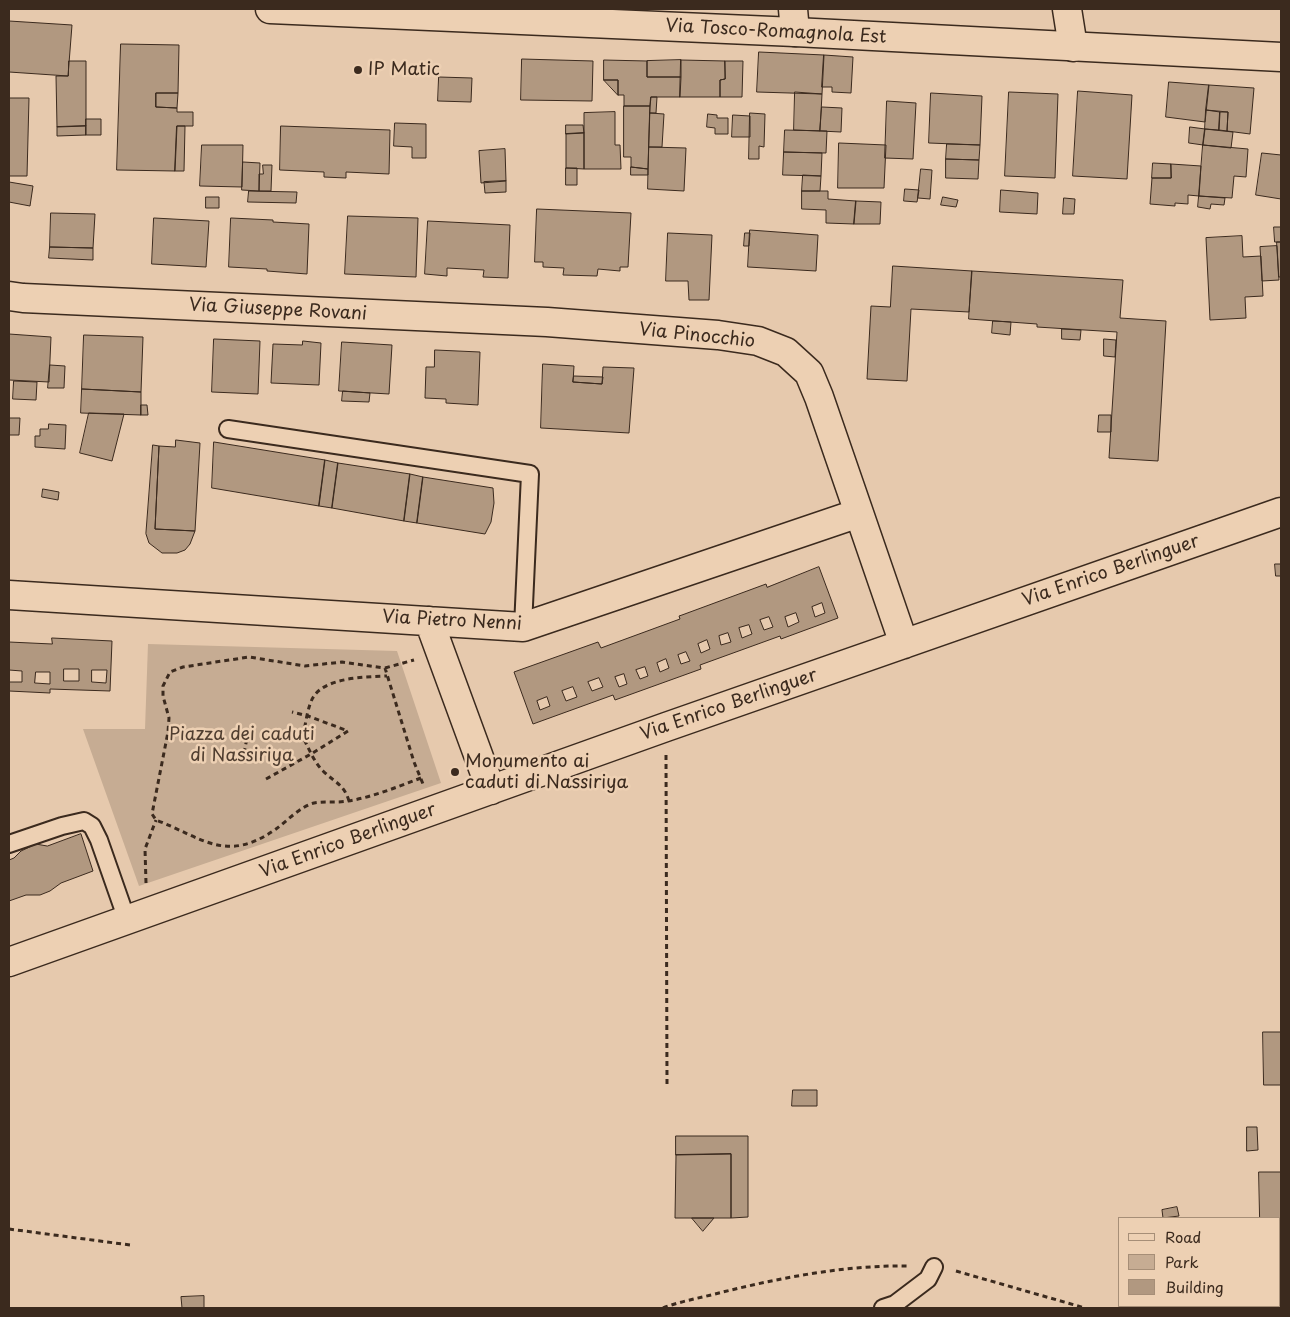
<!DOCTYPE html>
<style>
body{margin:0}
#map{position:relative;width:1290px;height:1317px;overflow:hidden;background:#e6c9ad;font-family:"Playpen Sans",sans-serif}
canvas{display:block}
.frame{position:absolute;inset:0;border:10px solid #3b2a1e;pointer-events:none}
.legend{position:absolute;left:1118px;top:1217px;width:162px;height:90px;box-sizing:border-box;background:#edd0b3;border:1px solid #a68e77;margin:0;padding:6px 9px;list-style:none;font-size:15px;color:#3b2a1e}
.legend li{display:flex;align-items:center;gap:10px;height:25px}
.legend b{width:25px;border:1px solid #a68e77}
</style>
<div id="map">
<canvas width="1290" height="1317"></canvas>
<div class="frame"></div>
<ul class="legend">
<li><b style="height:6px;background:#edd0b3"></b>Road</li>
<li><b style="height:14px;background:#c6ac93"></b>Park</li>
<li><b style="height:14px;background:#b19880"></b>Building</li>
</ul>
</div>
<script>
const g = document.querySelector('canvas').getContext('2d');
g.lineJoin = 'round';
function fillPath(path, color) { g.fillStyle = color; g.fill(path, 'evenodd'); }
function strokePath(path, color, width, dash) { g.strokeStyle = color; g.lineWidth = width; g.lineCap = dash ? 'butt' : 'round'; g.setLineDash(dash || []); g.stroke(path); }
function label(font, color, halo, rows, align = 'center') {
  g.font = font + ' "Playpen Sans",sans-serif'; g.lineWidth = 5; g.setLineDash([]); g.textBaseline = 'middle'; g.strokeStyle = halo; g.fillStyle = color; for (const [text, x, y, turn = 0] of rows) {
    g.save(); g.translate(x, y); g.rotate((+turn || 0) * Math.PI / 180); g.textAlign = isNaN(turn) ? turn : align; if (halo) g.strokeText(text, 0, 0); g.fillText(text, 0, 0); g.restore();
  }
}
const green = new Path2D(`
 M148,644L397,651L441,783L139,886L83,729H145Z`);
const building = new Path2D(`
 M9,21L72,25L68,76L9,72Z
 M121,44L179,45L178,93H156V107L177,108V112H193V126H177L175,171L117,170Z
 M759,52L824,55L822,94L757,92Z
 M824,55L853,57L851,93L832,92V87H822Z
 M522,59L593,61L592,101L521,100Z
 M604,60L647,61V77H681L680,97H651L650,106H624V95H618V80H604Z
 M681,60V77H647V61Z
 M681,60L725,61V79L720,80V97H680Z
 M69,61H86V126L57,127L56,76H68Z
 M725,61H743L742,97H720V80L725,79Z
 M439,77L472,78L471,102L438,101Z
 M604,80H618V95Z
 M1169,82L1209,85L1205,122L1166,117Z
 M1209,85L1254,88L1250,134L1227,131L1228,112L1206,110Z
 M1078,91L1132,95L1127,179L1073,176Z
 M795,92L822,94L820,131L794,130Z
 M1009,92L1058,94L1055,178L1005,176Z
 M156,93H178L177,108L156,107Z
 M931,93L982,96L980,145L929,143Z
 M651,97H657L656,113H650Z
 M9,98H29L27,176H9Z
 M887,101L916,103L913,159L885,158Z
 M624,106H650L648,169L631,167V157H624Z
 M822,107L842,108L841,132L820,131Z
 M1206,110L1220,112L1219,130L1205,129Z
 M615,112V145H620L621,169H584V113Z
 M1220,112H1228L1227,131L1219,130Z
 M650,113L664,114L662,147H649Z
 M750,113L765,114L764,147L759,146V159H749Z
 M708,114L717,115V118H728V134H715V128L707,127Z
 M733,115L750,116V137H732Z
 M86,119H101V135H86Z
 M395,123L426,124V158H412V147L394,146Z
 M566,125H583L584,133L566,134Z
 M86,126V135L57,136V127Z
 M177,126H185L184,171H175Z
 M281,126L390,130L389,174L346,172V178L324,177V172L280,170Z
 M1190,127L1205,129L1203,145L1189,143Z
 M1205,129L1233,132L1231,148L1203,145Z
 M785,130L827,131L826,153L784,152Z
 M584,133V169L566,168V134Z
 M839,143L886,145L884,188H838Z
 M947,144L980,145L979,160L946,159Z
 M202,145H243L242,187L200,186Z
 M1203,145L1248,149L1246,177L1234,176L1232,198L1199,196Z
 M649,147L686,148L684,191L648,189Z
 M505,149L506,181L481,183L479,151Z
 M784,152L822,153L821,176L783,175Z
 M1262,153L1281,155V199L1256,195Z
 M946,159L979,160L978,179L946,178Z
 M243,162L260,163L259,191L242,190Z
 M1153,163L1171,164V178H1152Z
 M1171,164L1201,166L1199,196L1188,195V204L1175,203V206L1150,204L1152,178H1171Z
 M263,165H272L271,191H259V174H263Z
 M631,167L648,169V175H631Z
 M566,168H577V185H566Z
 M921,169L932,170L930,199L918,198Z
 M803,175L821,176L820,191H802Z
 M506,181V192L485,193L484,182Z
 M9,182L33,186L30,206L9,202V204Z
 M905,189L919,190L917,202L904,201Z
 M1001,190L1038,193L1037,214L1000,212Z
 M249,191L297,192L296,203L248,202Z
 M802,191H828V199L856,201L854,224L826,223V210L802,209Z
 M1199,196L1225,198L1224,205L1211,204L1210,209L1198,207Z
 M206,197H219V208H206Z
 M943,197L958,200L956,207L941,205Z
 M1064,198L1075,199L1074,214H1063Z
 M856,201L881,202L880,224H854Z
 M537,209L631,213L628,267H620V271L598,269L597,276L563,275L564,268L543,267V262H535Z
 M51,213L95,214L93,248L50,247Z
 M348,216L418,218L416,277L345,274Z
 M154,218L209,221L206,267L152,264Z
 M231,218L273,220V222L309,224L307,274L267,271V269L229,267Z
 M428,221L510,225L508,278L483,277L484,270L447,268V276L425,274Z
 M1274,227H1281V242H1275Z
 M750,230L818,235L816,271L748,267Z
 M668,233L712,235L709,300H689L688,281H666Z
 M745,233H750L749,246H744Z
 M1242,236L1243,257L1261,256L1263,296L1245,297L1246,318L1210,320L1206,238Z
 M1277,242H1281V277H1279Z
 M1277,246L1279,280L1262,281L1260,247Z
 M50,247L93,248V260L49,258Z
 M893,266L972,271L969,312L911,309L907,381L867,379L871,306L890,307Z
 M972,271L1123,280L1120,318L1166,321L1158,461L1109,458L1117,332L1037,327V324L969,319Z
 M993,321L1011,322L1010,335L992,333Z
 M1062,329L1081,330L1080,340L1062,339Z
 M9,334L51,337L49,382L9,380Z
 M84,335L143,337L141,392L82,389Z
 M214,339L260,341L258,394L212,392Z
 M1104,339L1116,340L1115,357L1104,356Z
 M303,341L321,343L319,385L271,383L273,344L302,345Z
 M342,342L392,345L389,394L339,391Z
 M435,350L480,352L478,405L446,403V399L425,398L426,367H434Z
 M543,364L574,366L573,382L602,384L603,367L634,368L629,433L541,428Z
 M50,365L65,366L64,388H48Z
 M574,376L603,377L602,384L573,382Z
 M14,381L37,382L36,400L13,399Z
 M82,389L141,392V415L81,413Z
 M343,391L370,393L369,402L342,401Z
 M141,405H147L148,415H141Z
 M89,413L124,414L112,461L80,453Z
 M1099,415H1111V432H1098Z
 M9,418H20L19,435H9Z
 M49,424L66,425L65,449L35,447V436H40V429H48Z
 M176,440L200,443L195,531L155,529L159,446L175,447Z
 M214,442L325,460L319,506L212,488Z
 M153,445L159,446L155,529L195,531L190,544L185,550L177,553H162L149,543L146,534Z
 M325,460L338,463L332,508L319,506Z
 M338,463L410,474L404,521L332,508Z
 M410,474L423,477L417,523L404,521Z
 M423,477L493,488L494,503L491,522L485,534L417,523Z
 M43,489L59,492L58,500L42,497Z
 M1275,564H1281V576H1276Z
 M819,567L838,618L781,639L780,636L700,665L701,669L615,700L613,695L533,724L514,672L598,642L601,648L680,619L679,616L682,615L766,584L767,587ZM822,603L825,613L815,617L812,607ZM796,613L799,622L788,627L785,617ZM769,617L773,627L764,630L760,620ZM749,625L752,634L742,638L739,628ZM728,633L731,642L721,645L719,636ZM707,640L710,649L701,653L698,644ZM686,652L690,661L681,664L678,655ZM666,659L669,668L660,672L657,663ZM645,667L648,676L640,679L636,670ZM624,674L627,684L619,687L615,677ZM599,678L603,687L592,691L588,682ZM573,687L577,697L566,701L562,691ZM547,697L550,706L540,710L537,701Z
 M52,638L112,641L110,691L50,689V693L9,691V682H22V671L9,670V642L52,644ZM64,669H79V681H64ZM92,670H107L106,683L92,682ZM36,672H50V684L35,683Z
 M81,834L93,871L61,883L50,891L40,895H26L9,901V860L14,858L21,851L36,844L47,846Z
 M1263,1032H1281V1085H1264Z
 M793,1090H817V1106H792Z
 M1247,1127H1257L1258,1150L1247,1151Z
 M676,1136H748V1217L731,1218V1154L676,1155Z
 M731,1154V1218H675L676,1155Z
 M1259,1172H1281V1240H1279V1218H1260Z
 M1177,1207L1179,1216L1163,1218L1162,1210Z
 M692,1218H714L703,1231Z
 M204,1296V1308H182L181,1297Z`);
const path = new Path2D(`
 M385,668L414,660
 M244,753L247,738
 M666,755L667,1084
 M421,778C397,787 373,797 348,801C337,803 325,801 314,803C301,806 287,821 276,829C226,864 203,838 156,820L152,814L168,732L169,718L163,696V686L170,672L183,667L249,657L305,666L342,662L385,668L414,762L423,784
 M266,779L311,754L348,731L308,716L292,712
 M349,801C344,784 334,782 323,771C314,762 309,749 303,737C305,726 308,704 314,696C327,677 366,677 387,676
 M146,883L145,849L156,820
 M9,1229L130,1245
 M956,1271L1085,1308
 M663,1308C681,1301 700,1298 719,1293C779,1278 845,1265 907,1266`);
const service = new Path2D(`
 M228,429L530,474L523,627
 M9,844L62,826L84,821L92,826L99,840L127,920
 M883,1308L895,1304L928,1279L934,1267`);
const minor = new Path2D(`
 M793,9L795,32
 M1067,9L1073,47
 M9,296L23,298L547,322L718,335L758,341L786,352L809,373L819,397L859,513
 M9,595L523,627L859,513L904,644
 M429,621L491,790
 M9,962L666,727L1281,512`);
const primary = new Path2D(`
 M270,9L795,32L1281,57`);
const markers = [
 [358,70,5,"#3b2a1e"],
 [455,772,5,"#3b2a1e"]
];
const streetNames = [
 ["Via Tosco-Romagnola Est",776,32,3],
 ["Via Giuseppe Rovani",278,310,3],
 ["Via Pinocchio",697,336,6],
 ["Via Enrico Berlinguer",1111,571,-19],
 ["Via Pietro Nenni",452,621,3],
 ["Via Enrico Berlinguer",729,705,-19],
 ["Via Enrico Berlinguer",348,841,-20]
];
const poiNames = [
 ["IP Matic",368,70],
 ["Monumento ai",465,762],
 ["caduti di Nassiriya",465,783]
];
const parkNames = [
 ["Piazza dei caduti",242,735],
 ["di Nassiriya",242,756]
];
fillPath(green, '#c6ac93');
fillPath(building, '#b19880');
strokePath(building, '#3b2a1e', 1);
strokePath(service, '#3b2a1e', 20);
strokePath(minor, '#3b2a1e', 31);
strokePath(primary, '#3b2a1e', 31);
strokePath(path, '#3b2a1e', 3, [5, 4]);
strokePath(service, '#edd0b3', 16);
strokePath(minor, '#edd0b3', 28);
strokePath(primary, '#edd0b3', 28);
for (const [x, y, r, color] of markers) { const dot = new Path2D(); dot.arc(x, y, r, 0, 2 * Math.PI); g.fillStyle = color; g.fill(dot); strokePath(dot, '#edd0b3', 2); }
label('18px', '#3b2a1e', '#edd0b3', streetNames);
label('18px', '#3b2a1e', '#edd0b3', poiNames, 'left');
label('18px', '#503e30', '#edd0b3', parkNames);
</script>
